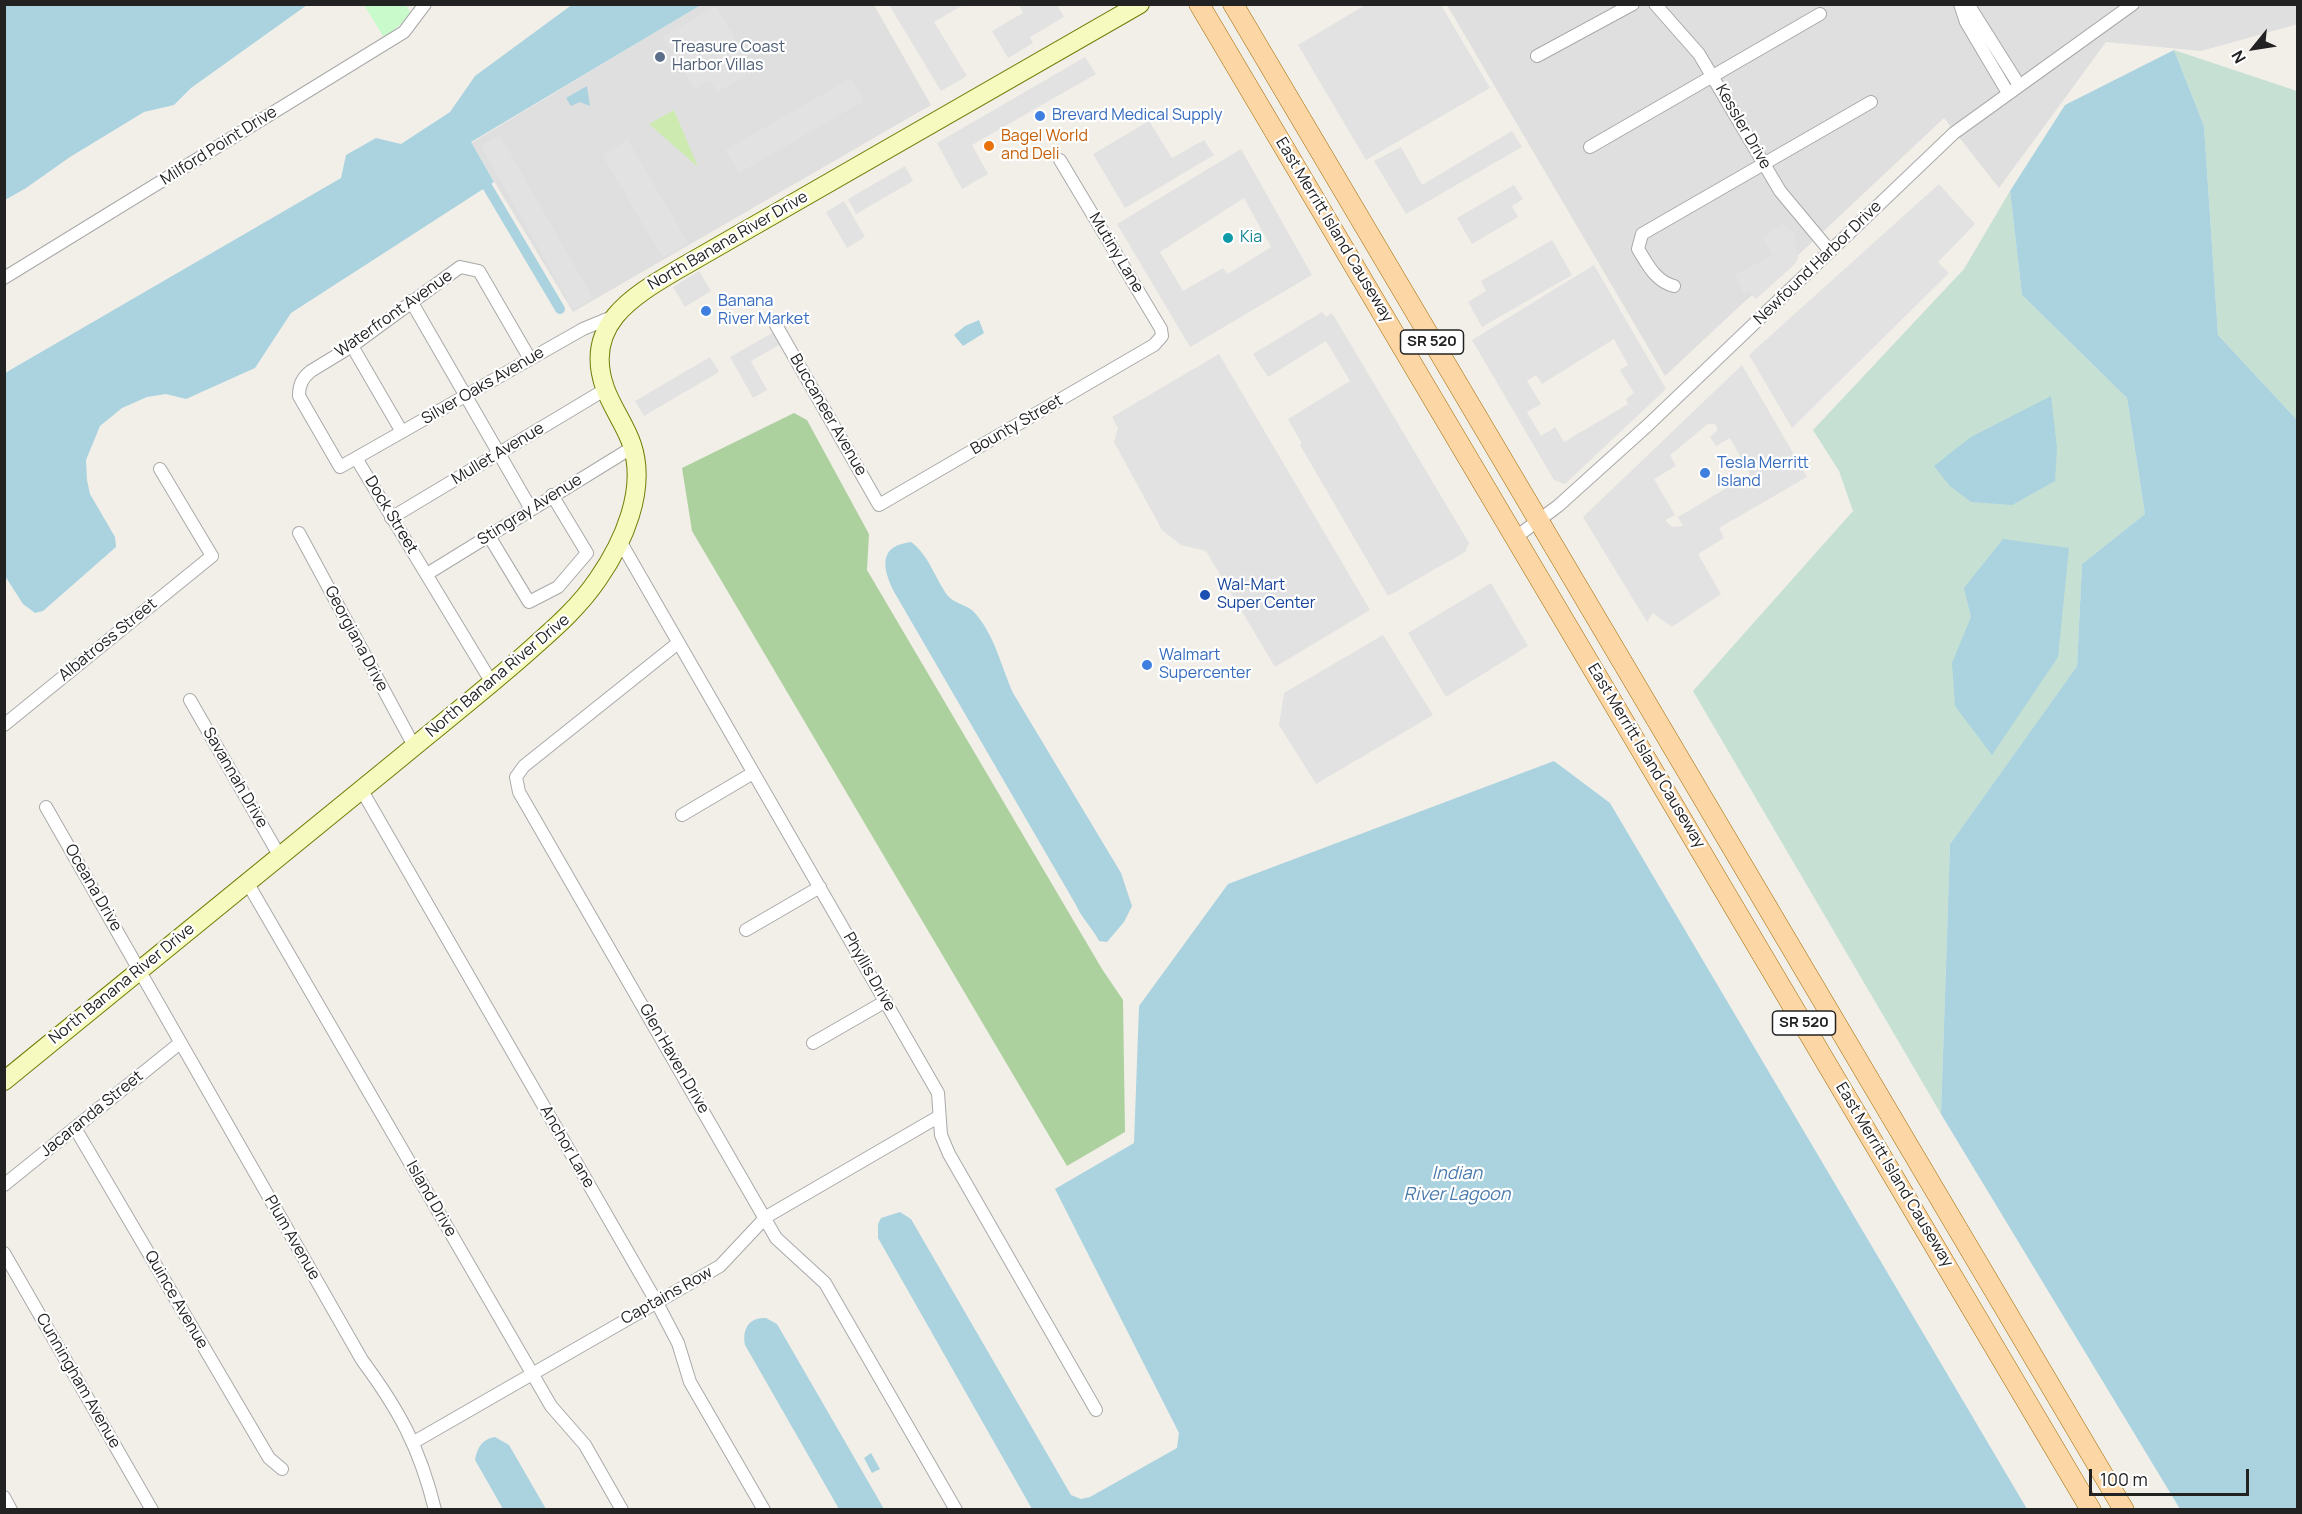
<!DOCTYPE html>
<style>
body{margin:0}
#map{position:relative;width:2302px;height:1514px;overflow:hidden;background:#f2efe9;font-family:Manrope,sans-serif}
canvas{display:block}
.frame{position:absolute;inset:0;border:6px solid #222;pointer-events:none}
.north{position:absolute;left:2224px;top:18px;width:60px;height:60px;-webkit-text-stroke:4px #fff;paint-order:stroke;rotate:240deg;font-size:16px;font-weight:700;line-height:24px;text-align:center;color:#222}
.north::after{content:'';display:block;margin:auto;width:21px;height:27px;background:#222;clip-path:polygon(50% 0,100% 100%,50% 72%,0 100%)}
.scale{position:absolute;left:2089px;top:1469px;width:160px;height:27px;box-sizing:border-box;border:3px solid #222;border-top:0;padding-left:8px;font-size:18px;line-height:21px;white-space:nowrap;color:#222;-webkit-text-stroke:4px #fff;paint-order:stroke}
</style>
<div id="map">
<canvas width="2302" height="1514"></canvas>
<div class="frame"></div>
<div class="north">N</div>
<div class="scale">100 m</div>
</div>
<script>
const g = document.querySelector('canvas').getContext('2d');
g.lineJoin = 'round';
function fillPath(path, color) { g.fillStyle = color; g.fill(path, 'evenodd'); }
function strokePath(path, color, width, dash) { g.strokeStyle = color; g.lineWidth = width; g.lineCap = dash ? 'butt' : 'round'; g.setLineDash(dash || []); g.stroke(path); }
function label(font, color, halo, rows, align = 'center') {
  g.font = font + ' Manrope,sans-serif'; g.lineWidth = 4.5; g.setLineDash([]); g.textBaseline = 'middle'; g.strokeStyle = halo; g.fillStyle = color; for (const [text, x, y, turn = 0] of rows) {
    g.save(); g.translate(x, y); g.rotate((+turn || 0) * Math.PI / 180); g.textAlign = isNaN(turn) ? turn : align; if (halo) g.strokeText(text, 0, 0); g.fillText(text, 0, 0); g.restore();
  }
}
const residential = new Path2D(`
 M2297,4L2298,24L2201,51L2106,42L1999,188L1944,118L1778,274L1743,303L1665,376L1447,5Z
 M701,5H874L931,105L573,312L471,143Z`);
const grass = new Path2D(`
 M674,110L698,167L649,124Z`);
const forest = new Path2D(`
 M794,413L807,420L869,534L867,570L1102,969L1123,1000L1125,1132L1067,1166L692,531L682,468Z`);
const wetland = new Path2D(`
 M2174,50L2297,91V420L2218,335L2204,126Z
 M2010,191L2022,295L2127,398L2145,514L2082,564L2077,666L1950,844L1941,1114L1693,691L1853,511L1839,471L1813,430L1964,269Z`);
const park = new Path2D(`
 M364,5H406L411,14L385,39Z`);
const parking = new Path2D(`
 M1367,4L1441,5L1490,88L1366,160L1298,45Z
 M889,5H963L934,22L967,76L941,91Z
 M1019,5H1057L1064,17L1030,37L1033,43L1008,58L992,31L1023,13Z
 M716,6L754,71L717,92L710,80L694,89L663,37Z
 M1085,57L1096,74L972,145L988,174L962,189L937,143Z
 M851,78L864,101L739,173L725,150Z
 M1149,121L1172,158L1204,140L1214,155L1125,208L1093,154Z
 M1512,131L1522,147L1406,214L1374,161L1401,147L1422,185Z
 M500,135L593,298L573,309L481,146Z
 M628,140L688,243L663,258L602,155Z
 M1241,149L1312,275L1190,347L1117,224ZM1244,198L1271,247L1228,274L1223,268L1183,291L1160,252Z
 M905,166L913,181L856,214L848,199Z
 M1939,184L1975,224L1938,262L1949,273L1792,428L1749,355Z
 M1514,185L1523,199L1512,206L1518,217L1472,244L1457,218Z
 M844,201L865,237L847,248L826,212Z
 M1783,223L1794,234L1798,258L1795,264L1756,299L1748,291L1743,293L1735,275L1772,255L1763,237Z
 M1552,240L1572,275L1482,327L1468,302L1486,291L1481,281Z
 M1594,265L1666,389L1565,484L1554,480L1472,340ZM1614,339L1628,365L1620,370L1634,393L1626,399L1628,404L1564,442L1555,427L1541,436L1527,412L1541,404L1527,381L1536,375L1542,384Z
 M699,271L711,291L685,307L673,287Z
 M1322,312L1326,317L1332,313L1469,543L1465,552L1388,596L1300,445L1302,444L1288,419L1350,381L1326,341L1268,377L1253,354Z
 M774,332L781,344L751,361L767,390L753,398L730,357Z
 M1219,354L1370,610L1275,667L1206,551L1181,545L1162,530L1114,442L1118,428L1112,417Z
 M710,357L719,372L644,416L635,401Z
 M1742,365L1807,477L1719,528L1724,538L1698,554L1721,594L1672,627L1653,613L1647,622L1583,517ZM1708,424H1715L1718,430L1710,437L1716,446L1730,438L1750,474L1678,517L1683,526L1672,527L1665,520L1675,515L1654,479L1676,466L1670,455Z
 M1491,583L1528,646L1446,697L1408,633Z
 M1383,635L1433,715L1316,784L1279,725L1284,693Z`);
const water = new Path2D(`
 M5,4H307V5L191,88L174,105L144,112L70,157L26,188L5,200Z
 M573,4L701,5L471,142L494,182L291,313L255,368L186,399L166,394L147,397L122,408L100,426L86,460L87,480L90,494L115,537L116,547L43,611L35,613L23,604L5,576V373L341,178L346,155L376,138L401,144L450,112L475,76Z
 M2174,50L2204,126L2218,335L2297,420V1509H2180L1941,1114L1950,844L2077,666L2082,564L2145,514L2127,398L2022,295L2010,191L2065,105Z
 M587,86L590,106L580,102L571,106L566,98Z
 M979,320L984,333L963,346L954,335L965,326Z
 M2051,396L2057,448L2055,481L2012,505L1971,502L1950,486L1934,466L1971,437Z
 M2003,539L2069,548L2058,657L1992,755L1955,706L1952,663L1971,617L1964,588Z
 M911,542C929,555 935,579 948,596C955,604 968,605 975,613C995,636 1001,666 1013,693L1121,873L1132,906L1124,922L1107,942L1099,941C1092,927 1082,919 1076,905L893,590C882,566 879,546 911,542Z
 M1554,761L1610,803L2027,1509H1032L878,1238V1224L881,1218L900,1212L911,1219L1071,1495L1081,1499L1090,1497L1177,1448L1179,1433L1055,1189L1134,1143L1139,1006L1228,884Z
 M766,1318L777,1324L884,1509H839L745,1345C742,1329 749,1317 766,1318Z
 M495,1437L509,1445L546,1509H503L475,1460C477,1448 482,1439 495,1437Z
 M871,1453L880,1469L872,1473L864,1458Z`);
const canal = new Path2D(`
 M487,186L560,309`);
const street = new Path2D(`
 M1655,4L1699,54L1780,191L1830,251
 M1960,4L1966,22L2008,93
 M1968,4L2019,85
 M1537,56L1633,4
 M1590,147L1820,14
 M4,278L404,32L425,4
 M1674,286C1655,281 1648,265 1638,249L1642,234L1871,102
 M411,301L531,509
 M776,325L879,505L1154,345L1162,336L1161,329L1060,160
 M352,346L402,432
 M356,458L583,329L612,317
 M391,518L606,389
 M299,533L414,746
 M489,536L529,602L558,587L587,553L552,495
 M1516,537L1558,506L1648,425L1954,133L2133,4
 M620,541L938,1093L941,1135L949,1154L1096,1410
 M427,574L633,447
 M678,643L524,766L516,777L519,792L776,1238L825,1283L956,1510
 M492,683L356,458L340,467L299,396C299,385 302,378 311,371L352,346L460,267L479,271L530,359
 M190,700L279,855
 M4,725L212,556L160,469
 M361,789L656,1301L678,1343L690,1382L764,1510
 M46,807L362,1360C399,1410 420,1448 435,1510
 M682,815L753,773
 M247,882L540,1387L551,1406L585,1445L622,1510
 M746,930L820,887
 M813,1043L886,1001
 M75,1128L269,1458L282,1469
 M4,1185L180,1043
 M4,1253L152,1510
 M414,1442L720,1266L766,1217L938,1117
 M4,1497L11,1510`);
const secondary = new Path2D(`
 M4,1081C135,973 267,866 399,759C440,725 482,692 522,657C550,632 577,610 598,579C623,543 647,490 632,445C626,426 612,408 605,388C583,326 631,297 677,270L1140,4`);
const primary = new Path2D(`
 M1199,4L2091,1510
 M1233,4L2124,1510`);
const markers = [
 [660,57,6,"#5c6f8a"],
 [1040,116,6,"#3f7fe0"],
 [989,146,6,"#e8710a"],
 [1228,238,6,"#0f9aa8"],
 [706,311,6,"#3f7fe0"],
 [1705,473,6,"#3f7fe0"],
 [1205,595,6,"#1a4fb4"],
 [1147,665,6,"#3f7fe0"]
];
const shields = [
 [1432,342,63],
 [1804,1023,63]
];
const shieldNames = [
 ["SR 520",1432,342],
 ["SR 520",1804,1023]
];
const serviceNames = [
 ["Treasure Coast",672,48],
 ["Harbor Villas",672,66]
];
const shopNames = [
 ["Brevard Medical Supply",1052,116],
 ["Banana",718,302],
 ["River Market",718,320],
 ["Tesla Merritt",1717,464],
 ["Island",1717,482],
 ["Walmart",1159,656],
 ["Supercenter",1159,674]
];
const streetNames = [
 ["Kessler Drive",1743,127,60],
 ["Milford Point Drive",219,146,-32],
 ["East Merritt Island Causeway",1334,230,59],
 ["North Banana River Drive",728,241,-30],
 ["Mutiny Lane",1116,253,59],
 ["Newfound Harbor Drive",1818,263,-44],
 ["Waterfront Avenue",394,314,-35],
 ["Silver Oaks Avenue",483,386,-30],
 ["Buccaneer Avenue",828,415,60],
 ["Bounty Street",1017,425,-30],
 ["Mullet Avenue",498,454,-31],
 ["Stingray Avenue",530,510,-32],
 ["Dock Street",391,515,59],
 ["Georgiana Drive",356,639,62],
 ["Albatross Street",108,640,-39],
 ["North Banana River Drive",498,676,-40],
 ["East Merritt Island Causeway",1646,756,59],
 ["Savannah Drive",235,778,60],
 ["Oceana Drive",93,888,60],
 ["Phyllis Drive",869,972,60],
 ["North Banana River Drive",122,984,-39],
 ["Glen Haven Drive",674,1059,60],
 ["Jacaranda Street",92,1114,-39],
 ["Anchor Lane",567,1147,60],
 ["East Merritt Island Causeway",1894,1175,59],
 ["Island Drive",431,1199,60],
 ["Plum Avenue",292,1238,60],
 ["Captains Row",667,1296,-29],
 ["Quince Avenue",176,1300,60],
 ["Cunningham Avenue",78,1381,60]
];
const foodNames = [
 ["Bagel World",1001,137],
 ["and Deli",1001,155]
];
const cultureNames = [
 ["Kia",1240,238]
];
const transitNames = [
 ["Wal-Mart",1217,586],
 ["Super Center",1217,604]
];
const waterNames = [
 ["Indian",1457,1174],
 ["River Lagoon",1457,1195]
];
fillPath(residential, '#e0dfdf');
fillPath(grass, '#cdebb0');
fillPath(forest, '#add19e');
fillPath(wetland, '#c6e0d4');
fillPath(park, '#c8facc');
fillPath(parking, '#e2e2e2');
fillPath(water, '#aad3df');
strokePath(canal, '#aad3df', 10);
strokePath(street, '#a9a9a9', 14);
strokePath(secondary, '#707d05', 20);
strokePath(primary, '#a06b00', 21);
strokePath(street, '#fff', 12);
strokePath(secondary, '#f7fabf', 18);
strokePath(primary, '#fcd6a4', 20);
for (const [x, y, r, color] of markers) { const dot = new Path2D(); dot.arc(x, y, r, 0, 2 * Math.PI); g.fillStyle = color; g.fill(dot); strokePath(dot, '#fff', 2); }
for (const [x, y, w] of shields) { const box = new Path2D(); box.roundRect(x - w / 2, y - 12, w, 24, 4.5); g.fillStyle = '#fff'; g.fill(box); strokePath(box, '#222', 1.5); }
label('bold 15px', '#222', null, shieldNames);
label('16px', '#4e5e75', '#fff', serviceNames, 'left');
label('16px', '#366cbe', '#fff', shopNames, 'left');
label('16px', '#222', '#fff', streetNames);
label('16px', '#c56008', '#fff', foodNames, 'left');
label('16px', '#0d838f', '#fff', cultureNames, 'left');
label('16px', '#164399', '#fff', transitNames, 'left');
label('italic 18px', '#4a7aab', '#fff', waterNames);
</script>
